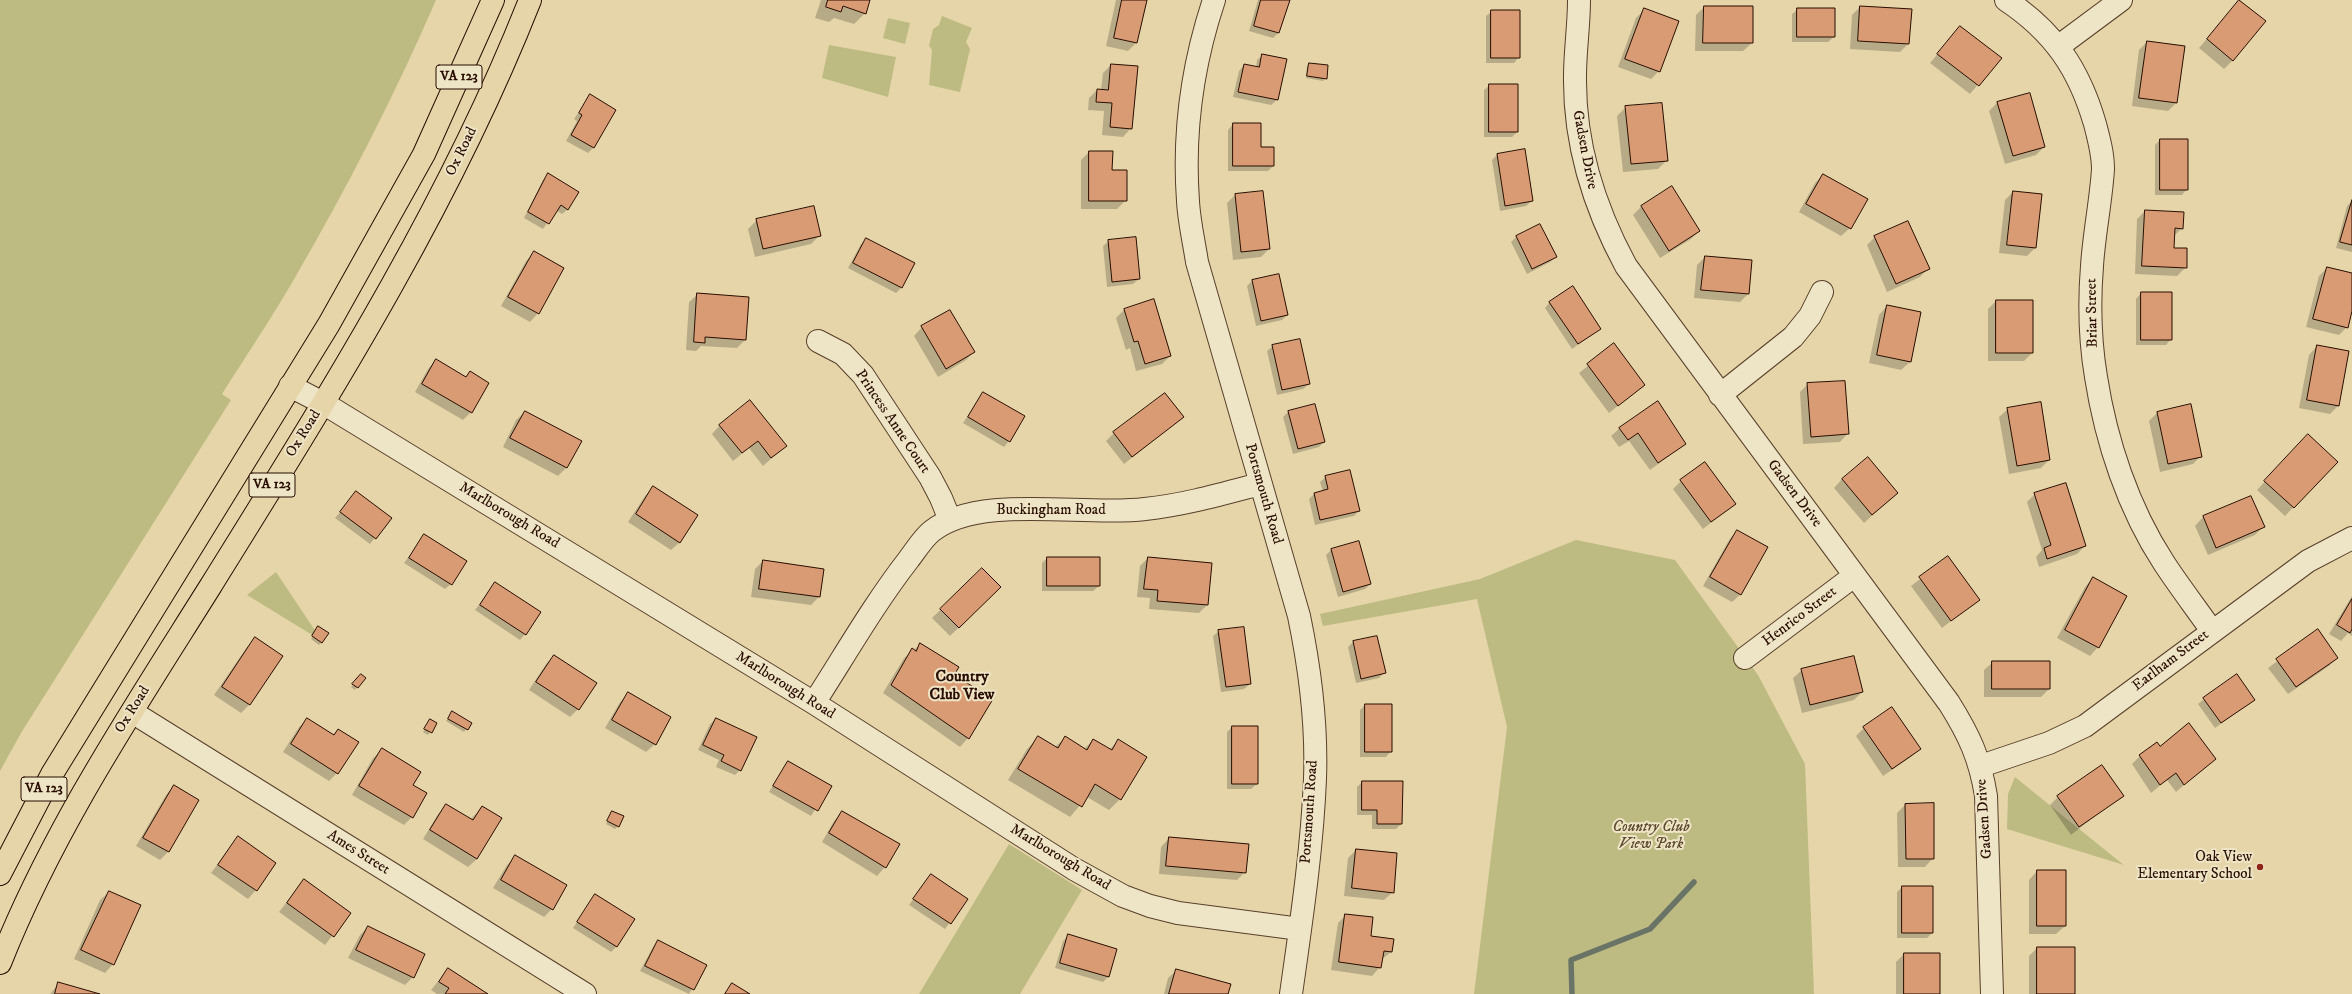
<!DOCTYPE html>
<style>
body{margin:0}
canvas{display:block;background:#e5d5a8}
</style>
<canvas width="2352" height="994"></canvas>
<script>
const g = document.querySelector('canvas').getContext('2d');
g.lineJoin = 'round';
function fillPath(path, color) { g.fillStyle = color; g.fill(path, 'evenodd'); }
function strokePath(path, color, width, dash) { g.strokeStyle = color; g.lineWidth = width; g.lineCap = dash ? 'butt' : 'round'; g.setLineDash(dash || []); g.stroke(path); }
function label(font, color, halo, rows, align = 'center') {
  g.font = font + ' "IM FELL DW Pica",serif'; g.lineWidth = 4; g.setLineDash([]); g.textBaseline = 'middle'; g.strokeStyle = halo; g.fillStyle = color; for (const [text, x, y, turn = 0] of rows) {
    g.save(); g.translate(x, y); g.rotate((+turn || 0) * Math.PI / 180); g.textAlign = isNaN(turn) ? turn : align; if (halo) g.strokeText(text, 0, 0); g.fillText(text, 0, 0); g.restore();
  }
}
const green = new Path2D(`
 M0,0H436C394,97 346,190 293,281C271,319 246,356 222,394L231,400L21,733L0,771Z
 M942,16L972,28L966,42L970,49L960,92L929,85L932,50L929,46L933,29L939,25Z
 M888,18L910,23L905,44L883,38Z
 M829,45L896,57L888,97L822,78Z
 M1576,540L1675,560L1758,675L1805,764L1814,994H1474L1507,727L1477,599L1323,626L1320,614L1480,579Z
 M276,572L322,641L247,595Z
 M2015,777L2115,858L2124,865L2007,829L2008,794Z
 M1009,844L1082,890L1020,994H919Z`);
const shadow = new Path2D(`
 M821,0H869L865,13L854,24L834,18L829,22L815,18Z
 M1116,0H1146L1136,43L1128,51L1106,46Z
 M1258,0H1289L1278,33L1273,38L1249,31Z
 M2239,1L2233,60L2224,69L2199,48Z
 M1704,7L1752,43L1743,51H1695L1696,15Z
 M1860,7L1908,44L1900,52L1850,49L1852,15Z
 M1798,9L1834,37L1828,42H1792V14Z
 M1644,10L1659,71L1651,79L1618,67L1636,18Z
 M1492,11L1519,57L1514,63H1486V16Z
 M1960,27L2000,58L1970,94L1930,63Z
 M2147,42L2177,102L2168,111L2132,106L2139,50Z
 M1263,55L1277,100L1271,105L1233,97L1239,71L1244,65L1256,68L1257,60Z
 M1310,64L1326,78L1323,81L1306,78L1307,66Z
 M1111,65L1131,128L1123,137L1102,135L1104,111L1088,110L1089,98L1097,90H1101L1103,73Z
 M1490,85H1517V132L1512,137H1484V90Z
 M590,96L615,110L593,148L588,153L566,141L577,121L574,119Z
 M1997,103L2044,147L2036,155L2005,164L1989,111Z
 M1626,107L1667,160L1658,169L1623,172L1617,116Z
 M1233,124H1260V148L1274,165L1268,171H1228V130Z
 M2160,140L2187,189L2182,195H2155V145Z
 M1524,150L1532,201L1526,206L1500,211L1492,160L1497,155Z
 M1089,152L1111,171L1126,200L1117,209H1081V160Z
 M548,175L568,209L562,214L556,210L543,229L524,218L543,180Z
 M1823,175L1850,228L1841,236L1799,212L1815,183Z
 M1672,188L1699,231L1691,239L1660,258L1633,215L1641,207Z
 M2013,192L2035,248L2027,256L1999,253L2005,200Z
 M1235,195L1269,249L1261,257L1233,260L1227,203Z
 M2352,201V252L2336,248L2347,206Z
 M2145,211L2182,228L2173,237V249L2186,267L2177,276L2135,274L2137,219Z
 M757,220L820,235L811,244L755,257L748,229Z
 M1540,225L1556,257L1550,262L1527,274L1511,242L1516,237Z
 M1875,237L1928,269L1920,277L1887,292L1867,245Z
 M867,239L901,288L896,293L848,268L861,244Z
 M1109,241L1139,279L1133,284L1107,287L1103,246Z
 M534,253L563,269L538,313L530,322L501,306L526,261Z
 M1705,257L1748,294L1740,302L1694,298L1697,265Z
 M2327,268L2352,274V307L2347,327L2339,335L2306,327L2319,276Z
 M1278,275L1287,315L1282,320L1256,326L1247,286L1252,281Z
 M2141,293L2171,339L2166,345H2136V299Z
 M698,294L745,340L737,348L701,346L696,351L686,350L689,302Z
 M1153,301L1170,356L1162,364L1136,371L1130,348L1126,350L1116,318L1124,310Z
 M1996,301L2032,353L2024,361H1988V309Z
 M1550,302L1600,329L1572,349L1545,308Z
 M1887,306L1910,362L1901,370L1869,363L1879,315Z
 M922,327L974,352L966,360L938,377L914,336Z
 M1614,345L1644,385L1609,413L1579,373Z
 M1273,346L1309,384L1303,389L1277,395L1267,351Z
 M2317,346L2338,406L2330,414L2299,408L2309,355Z
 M436,360L465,377L470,373L471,412L463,420L415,392L428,369Z
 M1808,384L1848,433L1840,442L1803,444L1800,392Z
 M983,393L1009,441L1004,447L963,423Z
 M2008,409L2049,460L2041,468L2009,474L1999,417Z
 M525,412L567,467L558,476L503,447L516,420Z
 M1288,412L1324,442L1319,447L1293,454L1283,417Z
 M2157,413L2201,456L2193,464L2160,472L2149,421Z
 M1183,417L1124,464L1106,441L1114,433Z
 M720,425L785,446L763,466L749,448L733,461L712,434Z
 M1620,428L1685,444L1650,470L1629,441L1619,447L1611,436Z
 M2300,444L2336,462L2285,516L2257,490Z
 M1326,477L1359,511L1354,516L1315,525L1309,499L1314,494L1323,492L1320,482Z
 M1842,479L1897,493L1864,523L1834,488Z
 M1681,481L1735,504L1703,529L1673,489Z
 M653,488L680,542L671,550L628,522L645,496Z
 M356,493L390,518L370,544L335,518Z
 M2035,494L2085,546L2077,554L2039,567L2036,557L2042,550L2027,502Z
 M2251,497L2263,527L2255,535L2208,555L2195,526L2203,517Z
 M1737,531L1741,594L1732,602L1703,586L1729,540Z
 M425,535L451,584L445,589L404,563Z
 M1331,550L1370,584L1365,589L1338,597L1326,555Z
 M1047,558L1099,586L1093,591H1042V563Z
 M1148,558L1207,605L1199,613L1149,609L1150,598L1137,597L1140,566Z
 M1948,558L1978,600L1942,628L1911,586Z
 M763,561L823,570L819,597L811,605L751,597L755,569Z
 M982,569L1000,587L950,636L932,618Z
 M2093,578L2098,647L2090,656L2057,638L2085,587Z
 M495,583L525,634L520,640L475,610Z
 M2352,596V636L2348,633L2341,641L2329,634Z
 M316,630L322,642L319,645L311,639Z
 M1219,631L1250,684L1244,689L1221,692L1213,636Z
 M2318,631L2337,658L2329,666L2288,694L2268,668Z
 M1377,637L1385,672L1379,678L1356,683L1348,647L1353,642Z
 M256,638L282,656L249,705L241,713L214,695L247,647Z
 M921,644L952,675L968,738L960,747L883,693L904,658Z
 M554,656L578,709L570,717L529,690L546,664Z
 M1993,662L2049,689L2041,697H1984V670Z
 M1802,670L1862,692L1854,700L1802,713L1793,678Z
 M358,678L357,687L355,690L351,687Z
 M628,694L655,744L646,752L605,728L620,702Z
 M2204,699L2254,700L2215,728L2198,704Z
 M1365,705L1391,751L1386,757H1360V710Z
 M452,713L471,723L464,732L446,721Z
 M308,719L333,735L338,730L337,773L329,781L283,752L299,727Z
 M716,719L740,770L735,775L716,767L719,760L698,750L710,724Z
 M430,720L436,723L428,735L423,732Z
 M1232,727L1257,784L1251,789H1227V732Z
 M1864,728L1920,749L1911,757L1883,776L1856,736Z
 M1038,738L1055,747L1065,738L1084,749L1093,740L1109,750L1118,741L1120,799L1109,810L1087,797L1070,817L1008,780L1027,749Z
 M2160,747L2214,759L2176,792L2167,780L2151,793L2132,764L2140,756Z
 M382,750L411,785L412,817L404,825L352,795L373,758Z
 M788,762L830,787L811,816L769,792Z
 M1362,782L1401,824L1396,829H1372V815H1357V787Z
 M174,786L198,800L168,852L160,860L136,846L166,795Z
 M2122,795L2071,835L2050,805L2058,797Z
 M1905,805L1933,858L1925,867H1898L1897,813Z
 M446,806L470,820L482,807L477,859L468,867L423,839L438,814Z
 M613,812L618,826L615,829L606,824Z
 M842,812L885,867L877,876L822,842L834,821Z
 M238,837L256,890L248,899L211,873Z
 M1169,838L1245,872L1237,880L1159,874L1161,847Z
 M1356,850L1393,892L1384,900L1344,896L1348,858Z
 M515,857L552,909L544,917L493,888L507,865Z
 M2037,871L2065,926L2056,934H2029V880Z
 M931,875L967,899L945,929L909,905Z
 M304,880L350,913L325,945L279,912Z
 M1902,887L1932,933L1927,938H1897V892Z
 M109,892L113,964L105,973L74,959L100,900Z
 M595,896L617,946L611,952L573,928Z
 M1346,915L1370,937L1393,940L1391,952L1381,960L1380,967L1372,976L1331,970L1338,923Z
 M368,927L413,977L405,985L348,958L360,935Z
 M1069,935L1116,949L1108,977L1103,982L1055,968L1063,941Z
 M658,941L706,966L689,994L640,971L653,947Z
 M2037,948L2074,994H2029V956Z
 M1904,954L1939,994H1896V962Z
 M448,969L487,994H437L431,990Z
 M1177,970L1227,994H1164L1168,978Z
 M59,983L96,994H50Z`);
const stream = new Path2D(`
 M1572,994L1571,960L1650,929L1694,882`);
const building = new Path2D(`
 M828,0H870L866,14L843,6L841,12L826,7Z
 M1122,0H1147L1137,43L1114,38Z
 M1261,0H1290L1279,33L1254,26Z
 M2239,0L2266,21L2233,61L2207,39Z
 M1704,6H1753V43H1703Z
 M1860,6L1912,9L1909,44L1858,41Z
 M1644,8L1679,21L1660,72L1625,59Z
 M1797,8H1835V37H1797Z
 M1491,10H1520V58H1491Z
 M1960,26L2002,58L1979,86L1937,54Z
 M2147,41L2185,46L2177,103L2139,98Z
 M1262,54L1287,59L1278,100L1238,92L1244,64L1259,67Z
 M1309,63L1328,65L1327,79L1307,76Z
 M1111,64L1138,66L1132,129L1110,127L1112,103L1096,102L1097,89L1108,90Z
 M1489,84H1518V132H1489Z
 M2030,93L2045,147L2013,156L1997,102Z
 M590,94L616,110L594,148L571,135L582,115L579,113Z
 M1662,103L1668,161L1631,164L1625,106Z
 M1233,123H1261V147H1274V166H1233Z
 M2160,139H2188V190H2160Z
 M1525,149L1533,201L1505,206L1497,154Z
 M1089,151H1113L1112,170H1127V201H1089Z
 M548,173L579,192L568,210L561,205L549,224L528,212Z
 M1823,174L1868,199L1851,229L1806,204Z
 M1672,186L1700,231L1669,251L1641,206Z
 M1263,191L1270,249L1241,252L1235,194Z
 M2013,191L2042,194L2036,248L2007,245Z
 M2352,200V245L2340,242Z
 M814,206L821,236L763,249L756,219Z
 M2145,210L2184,212L2183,229L2175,228L2174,248H2187V268L2142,266Z
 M1908,221L1930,269L1896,284L1874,236Z
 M1540,224L1557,257L1532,269L1516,236Z
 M1136,237L1140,279L1112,282L1108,240Z
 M866,238L915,263L902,288L853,263Z
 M534,251L564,268L539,314L508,297Z
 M1705,256L1752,260L1749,294L1701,290Z
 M2327,267L2352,273V311L2348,328L2313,319Z
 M1279,274L1288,315L1261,321L1252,280Z
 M1573,286L1601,329L1578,344L1549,302Z
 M2141,292H2172V340H2141Z
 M697,293L749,297L746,340L705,337V343L694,342Z
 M1154,299L1171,356L1145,364L1138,341L1134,342L1124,309Z
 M1996,300H2033V353H1996Z
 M1887,305L1921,312L1911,362L1877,355Z
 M950,310L975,352L946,369L921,326Z
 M1300,339L1310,384L1282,390L1272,345Z
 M1614,343L1645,385L1618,406L1587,364Z
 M2317,345L2349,351L2339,406L2307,400Z
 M436,359L466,377L470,371L489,383L472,413L422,384Z
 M1845,381L1849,434L1811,437L1807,383Z
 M983,392L1025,416L1010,442L968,417Z
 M1165,393L1184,417L1132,457L1113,432Z
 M750,400L787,446L771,458L758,441L742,453L719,425Z
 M1658,401L1686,444L1658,463L1638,433L1628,440L1619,428Z
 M2041,402L2050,460L2017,466L2007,408Z
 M1315,404L1325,442L1298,449L1288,411Z
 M2191,404L2202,457L2168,464L2157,412Z
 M525,411L582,441L567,468L510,438Z
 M2308,434L2338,462L2294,508L2264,481Z
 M1868,457L1898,493L1872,515L1842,479Z
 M1705,462L1736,504L1711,522L1680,480Z
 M1350,470L1360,511L1320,520L1314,493L1328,489L1325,476Z
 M2066,483L2086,546L2047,559L2044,548L2051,545L2034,493Z
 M653,486L698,515L680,543L636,514Z
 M356,491L392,518L376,539L340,512Z
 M2251,496L2265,527L2216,548L2203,516Z
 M1737,530L1768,547L1741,595L1710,577Z
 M424,534L467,561L452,585L409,558Z
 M1359,541L1371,584L1343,592L1331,549Z
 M1948,556L1980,600L1951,621L1919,577Z
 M1047,557H1100V586H1047Z
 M1148,557L1212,563L1208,605L1157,601L1158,590L1144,589Z
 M763,560L824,569L820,597L759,589Z
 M982,568L1001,587L959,628L940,609Z
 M2093,577L2127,596L2099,648L2065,630Z
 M495,582L541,612L526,635L480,605Z
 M2352,599V629L2350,633L2337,625Z
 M318,626L329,633L322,643L312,636Z
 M1244,627L1251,684L1226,687L1218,630Z
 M2318,629L2338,658L2296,687L2276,659Z
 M1377,636L1386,673L1361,679L1353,641Z
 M255,637L283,656L250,705L222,687Z
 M920,643L959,667L954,675L993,699L969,739L891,685L912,648L916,651Z
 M554,655L597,683L579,710L536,682Z
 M1854,656L1863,692L1810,705L1801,669Z
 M1992,661H2050V689H1992Z
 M361,674L366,678L358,688L352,684Z
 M2237,674L2255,700L2221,723L2203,698Z
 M628,692L671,717L656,745L612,720Z
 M1365,704H1392V752H1365Z
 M1892,707L1921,749L1892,769L1863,727Z
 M452,711L472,723L468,730L448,719Z
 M307,718L334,735L338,729L359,742L338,774L291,744Z
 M716,718L757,737L741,771L721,761L724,755L703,745Z
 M430,719L437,723L432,733L424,729Z
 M2189,723L2216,759L2184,785L2176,773L2160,785L2139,755L2157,742L2160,746Z
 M1232,726H1258V784H1232Z
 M1038,736L1058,748L1065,736L1087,750L1093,739L1112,750L1118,739L1147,757L1121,800L1095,784L1082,807L1018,769Z
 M382,748L421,772L413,785L427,793L413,818L359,786Z
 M788,761L832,786L818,811L773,786Z
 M2102,765L2124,796L2079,827L2057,796Z
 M1362,781H1403L1402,824H1377V810H1362Z
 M174,785L199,800L169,852L143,838Z
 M1934,803V859H1906L1905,804Z
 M446,804L473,820L482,806L502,818L477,859L430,830Z
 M612,811L624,816L619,827L607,821Z
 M842,811L900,844L886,868L829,833Z
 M238,836L276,863L257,891L218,865Z
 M1169,837L1249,844L1246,873L1166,866Z
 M1356,849L1397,853L1394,893L1352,888Z
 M515,855L567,885L553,910L501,880Z
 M2037,870H2066V926H2037Z
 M931,874L968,899L951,924L913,899Z
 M304,879L351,913L334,937L287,903Z
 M1902,886H1933V933H1902Z
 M109,891L141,905L114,965L81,950Z
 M595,894L635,919L617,947L577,922Z
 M1345,914L1373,917L1371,936L1394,939L1392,952L1384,951L1381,968L1339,962Z
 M368,926L425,954L414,978L356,950Z
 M1068,934L1117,949L1109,977L1060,963Z
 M658,940L707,965L694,990L645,966Z
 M2037,947H2075V994H2037Z
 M1904,953H1940V994H1904Z
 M448,968L488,994H445L449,988L439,982Z
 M1176,969L1231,984L1228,994H1169Z
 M58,982L100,994H55Z
 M732,983L750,994H725Z`);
const minor = new Path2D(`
 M1214,0C1192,66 1183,132 1188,201C1189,221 1194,242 1197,262L1299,616C1310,669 1317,725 1315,779C1312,851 1301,923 1291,994
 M1579,0C1579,26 1575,51 1575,76C1574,145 1594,207 1626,266L1949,703C1969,735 1980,758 1986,796L1992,994
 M2006,0C2054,32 2079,69 2095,124C2099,139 2103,154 2103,169C2101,201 2094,234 2092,266C2089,303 2090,341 2096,377C2106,441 2128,508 2164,563C2179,586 2196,608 2212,631
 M2059,46L2121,0
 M818,341L843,354L863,375L930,477L941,498L950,520
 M290,386L323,403L814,703L1074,869L1123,896L1150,906L1178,913L1300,929
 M1720,395L1793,337L1810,316L1822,292
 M1745,658L1854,576
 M814,703C845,655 874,604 909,559C916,550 923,538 932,531C980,493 1085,517 1145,509C1184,505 1222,494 1260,484
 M132,712L585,994
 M1981,766L2049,743L2085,726L2308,561L2352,538`);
const major = new Path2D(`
 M0,874L52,774L329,324L424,154L493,0
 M0,963C53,829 134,708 210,587C328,397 448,208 530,0`);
const markers = [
 [2260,867,4,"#8f2418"]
];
const shields = [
 [459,77,46],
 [272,485,46],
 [44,789,46]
];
const shieldNames = [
 ["VA 123",459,77],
 ["VA 123",272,485],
 ["VA 123",44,789]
];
const streetNames = [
 ["Gadsen Drive",1584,150,79],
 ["Ox Road",462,152,-64],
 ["Briar Street",2093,313,-91],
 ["Princess Anne Court",892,422,56],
 ["Ox Road",304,434,-58],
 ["Portsmouth Road",1263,494,74],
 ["Gadsen Drive",1794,494,53],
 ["Buckingham Road",1051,511],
 ["Marlborough Road",509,516,31],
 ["Henrico Street",1800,617,-37],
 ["Earlham Street",2171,661,-37],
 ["Marlborough Road",785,686,32],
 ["Ox Road",133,710,-58],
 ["Portsmouth Road",1310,812,-86],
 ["Gadsen Drive",1985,819,-94],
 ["Ames Street",358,853,32],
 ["Marlborough Road",1060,858,31]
];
const parkNames = [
 ["Country Club",1651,828],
 ["View Park",1651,845]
];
const poiNames = [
 ["Oak View",2252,858],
 ["Elementary School",2252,875]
];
const neighbourhoodNames = [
 ["Country",962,678],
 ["Club View",962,696]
];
fillPath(green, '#bdbb82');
fillPath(shadow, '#0003');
strokePath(stream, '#6a7466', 5.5);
fillPath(building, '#d99b73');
strokePath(building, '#290d01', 1);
strokePath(minor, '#583f2b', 24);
strokePath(major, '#290d01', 24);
strokePath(minor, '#eee4c6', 22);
strokePath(major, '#e5d5a8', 22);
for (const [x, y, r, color] of markers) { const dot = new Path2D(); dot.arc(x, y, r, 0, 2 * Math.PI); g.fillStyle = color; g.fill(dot); strokePath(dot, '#eee4c6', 1.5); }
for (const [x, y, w] of shields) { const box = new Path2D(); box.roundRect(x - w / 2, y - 12, w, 24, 3); g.fillStyle = '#eee4c6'; g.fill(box); strokePath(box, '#290d01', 1); }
label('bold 14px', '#290d01', null, shieldNames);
label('15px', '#290d01', '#eee4c6', streetNames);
label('italic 15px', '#5d4a2e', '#eee4c6', parkNames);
label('15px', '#290d01', '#eee4c6', poiNames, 'right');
label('bold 16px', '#290d01', '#eee4c6', neighbourhoodNames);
</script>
